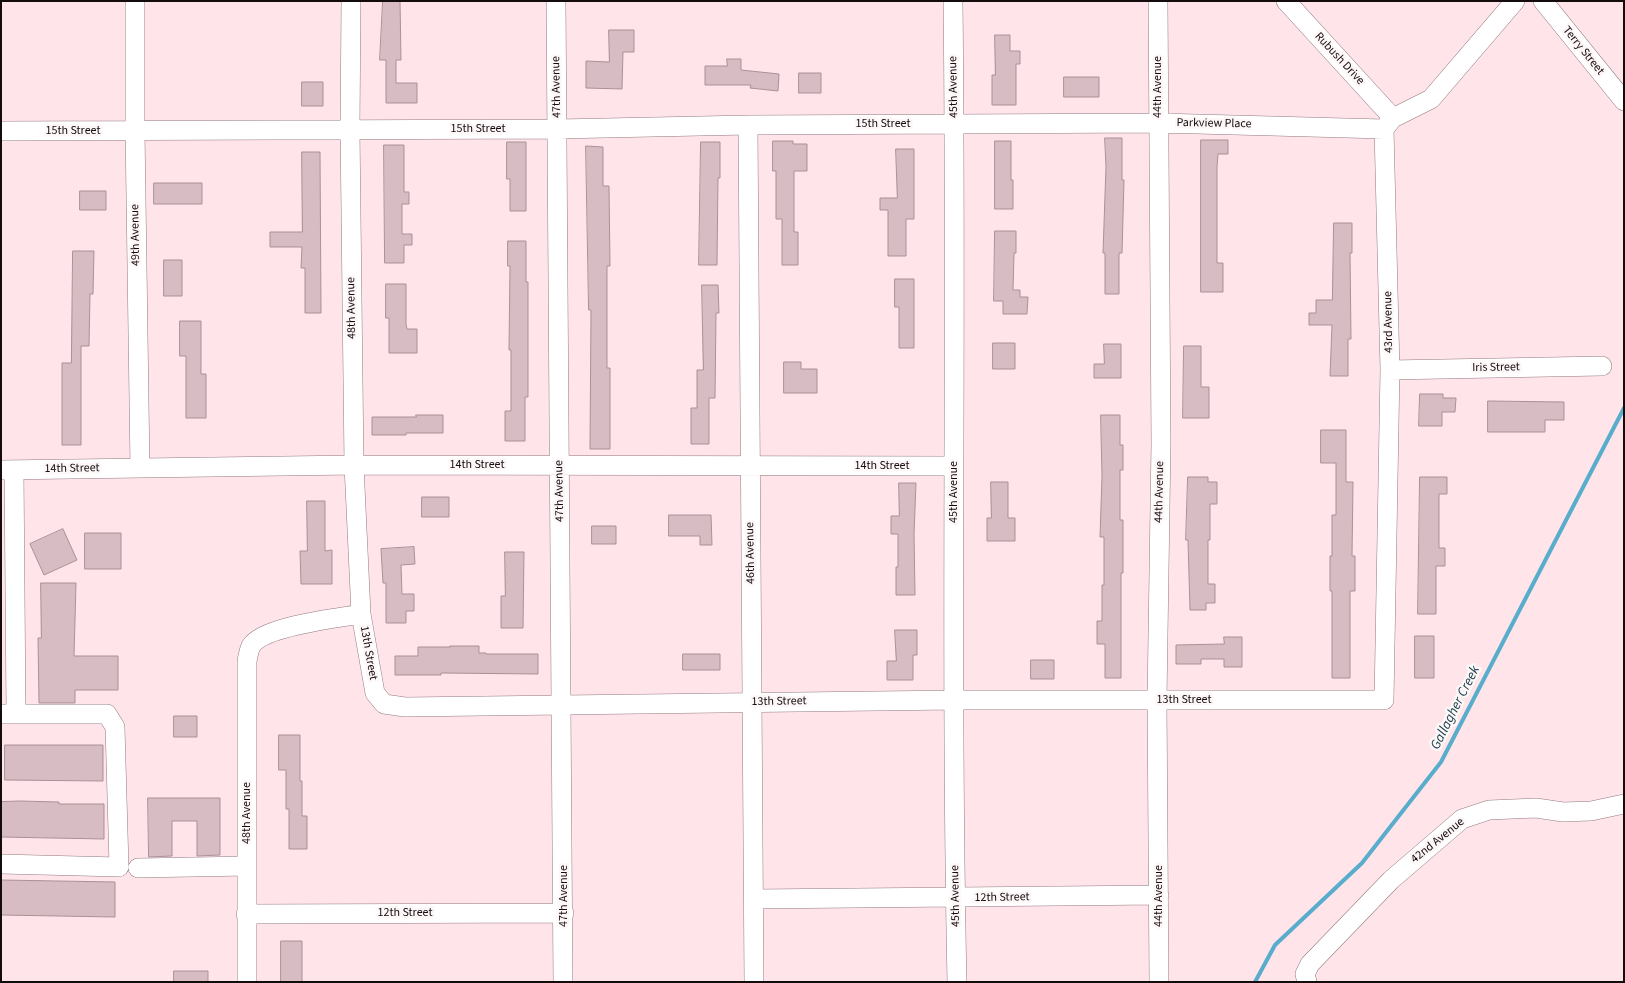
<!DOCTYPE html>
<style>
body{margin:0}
#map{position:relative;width:1625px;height:983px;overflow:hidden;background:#ffe4ea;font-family:"Source Sans 3",sans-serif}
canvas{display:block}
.frame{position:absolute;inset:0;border:2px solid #140b0d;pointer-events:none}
</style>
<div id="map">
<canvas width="1625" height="983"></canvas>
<div class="frame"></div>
</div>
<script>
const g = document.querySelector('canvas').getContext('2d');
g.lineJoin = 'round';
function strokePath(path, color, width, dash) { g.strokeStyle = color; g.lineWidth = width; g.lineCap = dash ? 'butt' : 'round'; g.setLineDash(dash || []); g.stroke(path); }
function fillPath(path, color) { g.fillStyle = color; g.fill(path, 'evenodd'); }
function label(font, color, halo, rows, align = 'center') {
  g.font = font + ' "Source Sans 3",sans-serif'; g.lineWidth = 5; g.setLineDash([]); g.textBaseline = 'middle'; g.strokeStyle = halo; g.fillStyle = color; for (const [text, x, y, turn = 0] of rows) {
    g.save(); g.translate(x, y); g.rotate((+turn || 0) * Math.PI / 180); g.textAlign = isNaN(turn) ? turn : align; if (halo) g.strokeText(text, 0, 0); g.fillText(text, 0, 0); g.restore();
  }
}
const stream = new Path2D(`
 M1255,982L1275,945L1362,863L1441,762L1624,408`);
const building = new Path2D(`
 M383,1H400L401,60H396V83H417V103H386V60H380Z
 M609,30H634V52H623L622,89L586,88V61L609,62Z
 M995,35H1010V51H1020V64H1016V105H992V75H995Z
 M727,59H741V70L779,74L778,91L750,88L751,85H705V66H727Z
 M799,73H821V93H799Z
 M1064,77H1099V97H1064Z
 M302,82H323V106H302Z
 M1105,138H1122V180H1124L1122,253H1119V294H1105V253H1103L1106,167Z
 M1201,140H1228V154H1218L1217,167V263H1223V292H1201Z
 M773,141H793V144H807V171H794V232H798V265H782V219H776V171H773Z
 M995,141H1011V180H1013V209H995Z
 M507,142H526V211H510V179H507Z
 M701,142H720V178H718L717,265H699Z
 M384,145H404V192H409V204H402V234H412V245H404V263H385Z
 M586,146L603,147V186H609L610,266H607V368H610V449H590L591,310H589Z
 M896,149H914V219H906V256H888V210H880V198H897Z
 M302,152H320L321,313H305V268H301L302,247H270V232H302Z
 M154,183H202V204H154Z
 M80,191H106V210H80Z
 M1334,223H1352V253H1350L1351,339H1348V376H1330L1332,325H1309V313H1316V300H1332Z
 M995,231H1016V253H1014L1013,290H1020V297H1028L1027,314H1003V301H994Z
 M508,241H526V282H528V397H525V441H505V411H511V350H509L510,266H508Z
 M73,251H94L93,294H90L89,346H81V445H62V363H71Z
 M164,260H182V296H164Z
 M895,279H914V348H899V307H895Z
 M386,284H406V324L407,329H417V353H389V318H386Z
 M702,285H718L719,313H716L715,398H709V444H691V408H697V370H703Z
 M180,321H201V374H206V418H186V356H180Z
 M993,343H1015V369H993Z
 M1104,344H1121V378H1094V364H1104Z
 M1184,346H1201V387H1209V418H1183Z
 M784,362H801V369H817V393H784Z
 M1420,394H1443V398H1456L1455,412H1442V426H1419Z
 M1488,401L1564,402V420H1545V432H1488Z
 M416,415H443V433H406V435H372V417H416Z
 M1101,415H1120V445H1123V470H1120V520H1123V573H1121V678H1105V644H1097V621H1102V585H1104V537H1100L1102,477Z
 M1321,430H1346V482H1353L1352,556H1355V591H1350V678H1332V591H1330V556H1332V515H1336V463H1321Z
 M1188,477H1208V482H1217V504H1210V540H1208V584H1215V603H1206V610H1190L1188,540H1186Z
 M1420,477H1447V494H1439V548H1445V566H1436V614H1418Z
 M991,482H1008V518H1015V541H987V518H991Z
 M899,483H916L914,534L915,595H896V567H898V534H891V516H899Z
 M422,497H449V517H422Z
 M307,501H325V551L332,550V584H301L300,551H307Z
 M669,515H711L712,545H700V536H669Z
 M592,526H616V544H592Z
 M63,529L77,560L44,575L30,544Z
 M85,533H121V569H85Z
 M414,547L415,564L401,565L402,594H414V611H406V623H386V583H383L381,549Z
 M505,552H524L523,628H501V596H505Z
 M41,583H76L74,656H118V690H75V703H39L38,638H41Z
 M895,630H917V655H913V680H887V661H896Z
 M1415,636H1434V678H1415Z
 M1224,637H1242V667H1224V659H1201V664H1176V645L1224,644Z
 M450,646H479V653H486V654H538V674L441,673V675H395V656H418V647H450Z
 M683,654H720V670H683Z
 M1031,660H1054V679H1031Z
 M174,716H197V737H174Z
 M279,735H300V781H302V816H307V849H289V809H286V770H279Z
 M5,745H103V781L5,780Z
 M148,798H220V855L197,856V821H172V856L149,857Z
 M20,801L59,802V804H104V839L1,837V802Z
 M1,880L115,882V917L1,915Z
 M281,941H302V982H281Z
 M174,971H208V982H174Z`);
const minor = new Path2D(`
 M135,1V130L140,468
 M351,1L350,130L354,465L361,614L375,693L384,704L405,707L955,700H1384L1390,370L1384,129L1393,118L1431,99L1515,1
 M556,1L563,982
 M953,1C957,328 950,655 957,982
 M1158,1L1161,443L1157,700L1159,982
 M1286,1L1393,118
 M1543,1L1624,101
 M748,125L754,982
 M1,131L558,129L748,125L1159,123L1384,129
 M1390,370L1602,366
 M1,470L354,465L953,466
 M14,470L16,713
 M1,714H107L115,727L119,867L1,864
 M138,868L247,866
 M755,899L1159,895
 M246,914L564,913
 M247,982V661C248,656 249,650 251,646C263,626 338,618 361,614
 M1307,982L1305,974L1310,964L1391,880L1462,819L1489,810L1536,808L1563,812L1591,811L1624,804`);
const streetNames = [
 ["Terry Street",1583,51,51],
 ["Rubush Drive",1339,59,47],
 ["47th Avenue",557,87,-91],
 ["45th Avenue",954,87,-91],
 ["44th Avenue",1158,87,-90],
 ["15th Street",883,124],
 ["Parkview Place",1214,124,1],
 ["15th Street",478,129],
 ["15th Street",73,131],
 ["49th Avenue",136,235,-91],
 ["48th Avenue",352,308,-91],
 ["43rd Avenue",1389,322,-91],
 ["Iris Street",1496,368,-1],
 ["14th Street",477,465],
 ["14th Street",882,466],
 ["14th Street",72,469,-1],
 ["47th Avenue",560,491,-91],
 ["45th Avenue",954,492,-90],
 ["44th Avenue",1160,492,-89],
 ["46th Avenue",751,553,-91],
 ["13th Street",368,653,80],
 ["13th Street",1184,700],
 ["13th Street",779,702,-1],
 ["48th Avenue",247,813,-90],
 ["42nd Avenue",1438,841,-39],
 ["47th Avenue",564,896,-90],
 ["45th Avenue",956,896,-91],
 ["44th Avenue",1159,896,-90],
 ["12th Street",1002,898,-1],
 ["12th Street",405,913]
];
const waterNames = [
 ["Gallagher Creek",1456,708,-63]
];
strokePath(stream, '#59adcc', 4);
fillPath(building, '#d7bdc3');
strokePath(building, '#aa9197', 1);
strokePath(minor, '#927a80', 20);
strokePath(minor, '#fff', 19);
label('12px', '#140b0d', '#fdf7f8', streetNames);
label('italic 14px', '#1a404e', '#fdf7f8', waterNames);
</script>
